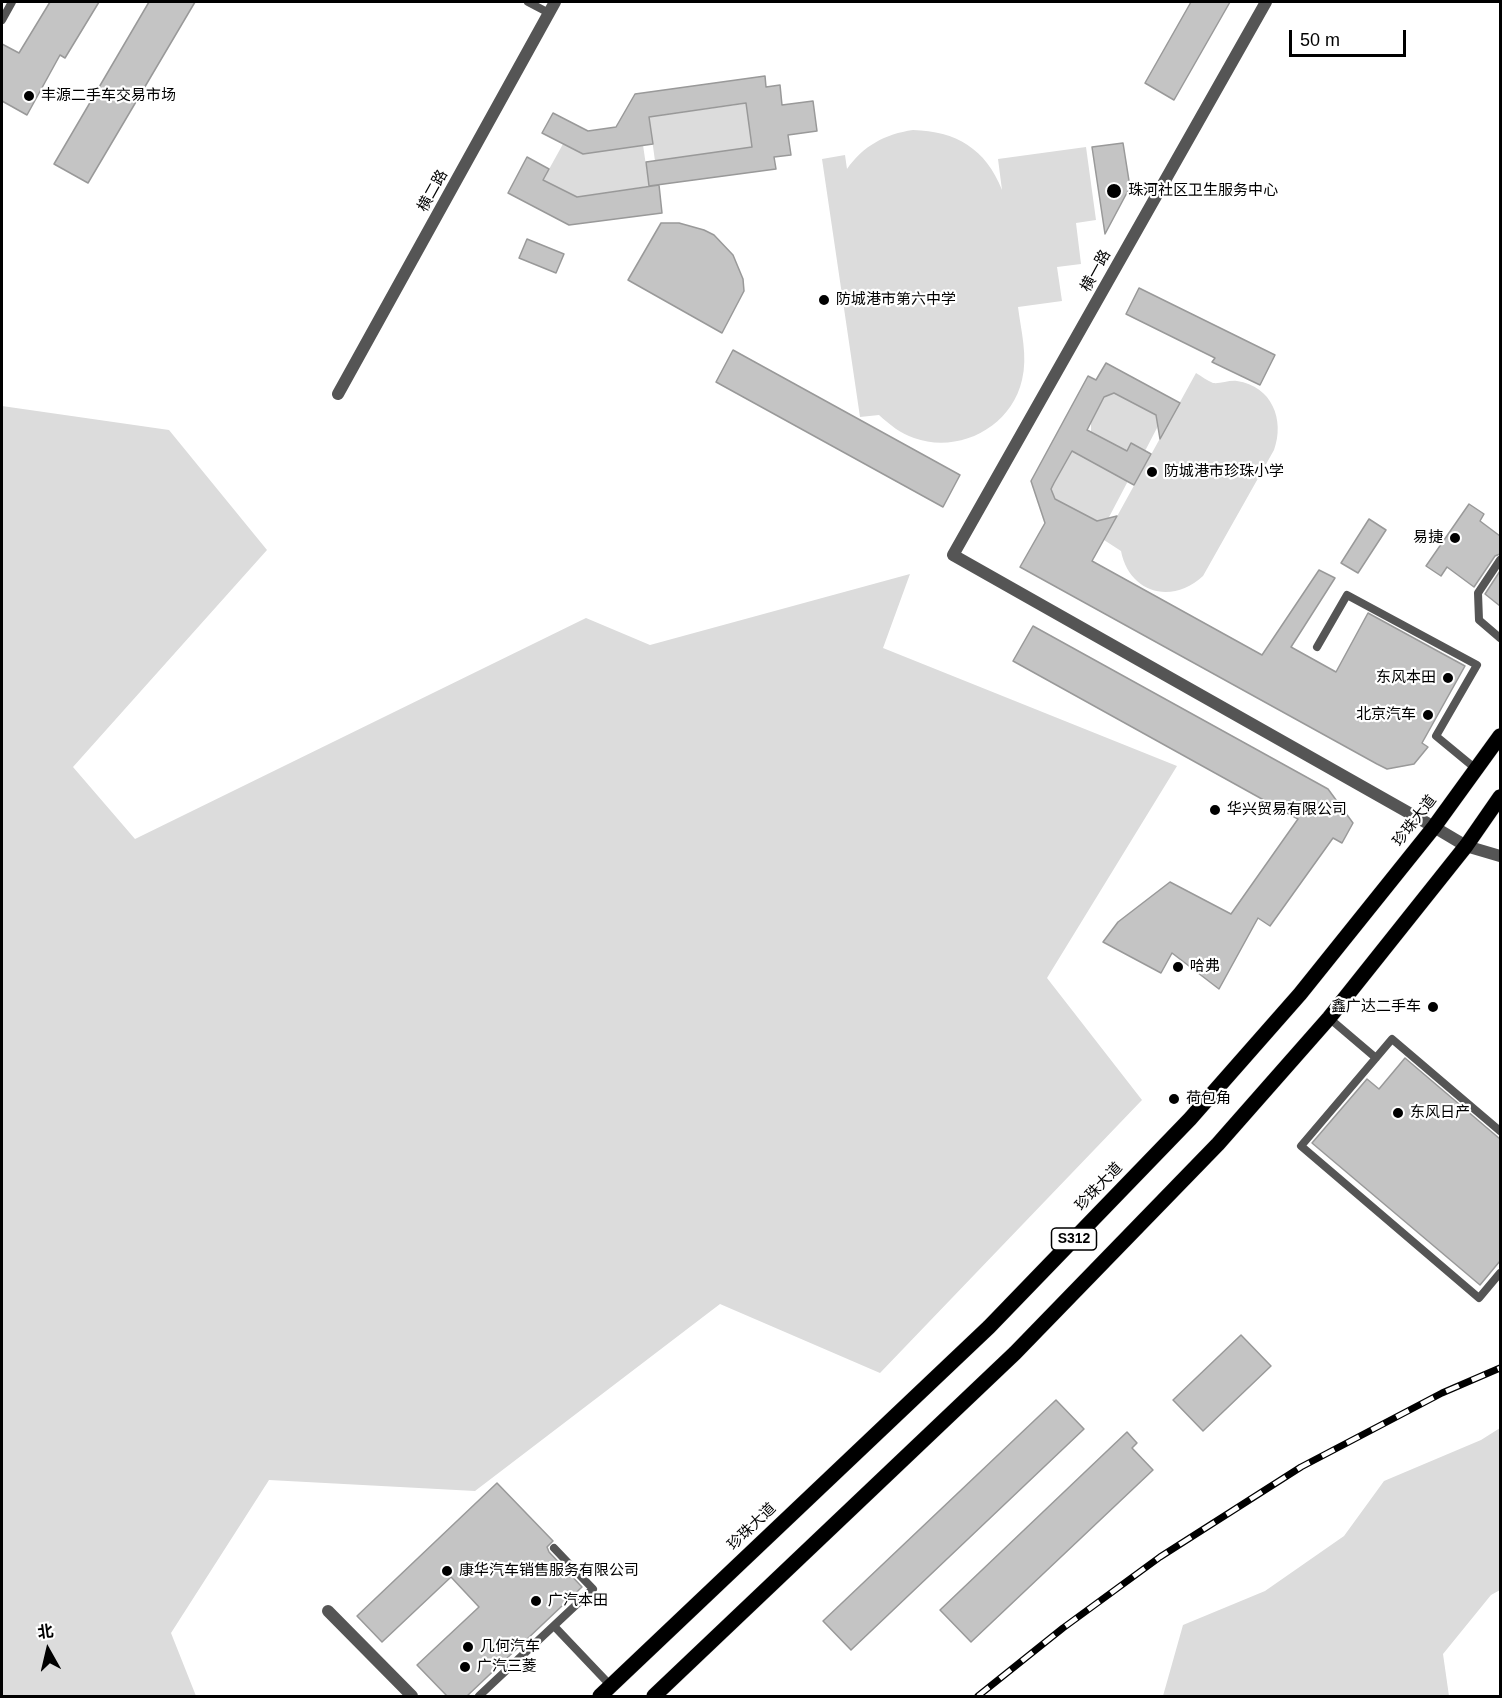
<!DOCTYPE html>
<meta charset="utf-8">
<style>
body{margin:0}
#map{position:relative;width:1502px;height:1698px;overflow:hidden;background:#fff;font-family:Helvetica,"Noto Sans SC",sans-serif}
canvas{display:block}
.frame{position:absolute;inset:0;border:3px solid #000;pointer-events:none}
.north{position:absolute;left:18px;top:1620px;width:60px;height:60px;-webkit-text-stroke:4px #fff;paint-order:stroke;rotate:352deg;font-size:16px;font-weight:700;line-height:24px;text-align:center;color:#000}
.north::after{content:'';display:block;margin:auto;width:21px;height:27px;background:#000;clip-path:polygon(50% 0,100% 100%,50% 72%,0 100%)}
.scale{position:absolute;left:1289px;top:30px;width:117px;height:27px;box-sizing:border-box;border:3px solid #000;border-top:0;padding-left:8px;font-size:18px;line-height:21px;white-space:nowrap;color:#000;-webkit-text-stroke:4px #fff;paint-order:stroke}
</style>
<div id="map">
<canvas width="1502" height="1698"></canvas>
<div class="frame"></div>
<div class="north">北</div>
<div class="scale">50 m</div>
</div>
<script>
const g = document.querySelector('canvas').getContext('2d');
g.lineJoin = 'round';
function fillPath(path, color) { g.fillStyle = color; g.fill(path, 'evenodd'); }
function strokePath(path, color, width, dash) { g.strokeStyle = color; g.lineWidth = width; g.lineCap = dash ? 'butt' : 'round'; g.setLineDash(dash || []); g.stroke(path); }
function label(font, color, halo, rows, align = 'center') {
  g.font = font + ' Helvetica,"Noto Sans SC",sans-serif'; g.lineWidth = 4.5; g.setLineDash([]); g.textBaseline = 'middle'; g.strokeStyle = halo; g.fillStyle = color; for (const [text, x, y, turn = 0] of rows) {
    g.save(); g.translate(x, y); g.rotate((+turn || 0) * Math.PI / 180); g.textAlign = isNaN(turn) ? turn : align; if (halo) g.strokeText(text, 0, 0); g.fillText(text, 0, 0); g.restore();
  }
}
const green = new Path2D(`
 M750,103L757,147L655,161L649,117Z
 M913,130C956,131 986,149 1002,190L998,159L1086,147L1096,220L1076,223L1081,264L1057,267L1062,301L1018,307C1021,331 1028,356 1022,380C1011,428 958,454 914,438C900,433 890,425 879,415L860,417L822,159L845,155L847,169C863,146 885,134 913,130Z
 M563,144L583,154L643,145L649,186L577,197L543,180Z
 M1196,373C1201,376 1208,381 1213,383C1220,384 1229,380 1237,381C1272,386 1285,420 1274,450L1203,576C1172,605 1129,593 1121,551L1104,540Z
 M1114,393L1156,415L1158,426L1145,451L1131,443L1127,451L1091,432V423L1104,397Z
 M2,406L169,430L267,550L73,767L135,839L586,618L650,645L910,574L883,648L1177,766L1047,978L1142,1100L880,1373L720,1304L475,1491L269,1480L171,1633L196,1696H2Z
 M1072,451L1128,481L1108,519L1097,521L1055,499L1051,489Z
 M1500,1428V1590L1491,1595L1443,1654L1449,1696H1163L1183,1625L1265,1591L1344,1536L1384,1481L1481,1440Z`);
const building = new Path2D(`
 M50,2H99L65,58L60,55L27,115L2,101V44L19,53Z
 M149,2H195L88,183L54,164Z
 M1191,2H1230L1174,100L1145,83Z
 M765,76L766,87L780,85L782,105L813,101L817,131L788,135L791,155L774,157L776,169L649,186L646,162L752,147L746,103L649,117L653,144L583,154L542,133L553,113L588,131L616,127L635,94Z
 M1123,143L1130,187L1105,234L1092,147Z
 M527,157L549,169L543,180L577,197L659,185L662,213L569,225L508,193Z
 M661,223H679L704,230L714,235L733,255L743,279L744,291L722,333L628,280Z
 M527,239L564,254L556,273L519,258Z
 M1139,288L1275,355L1260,385L1212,362L1215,358L1126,314Z
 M733,350L960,475L943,507L716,382Z
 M1106,363L1180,403L1160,439L1156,415L1114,393L1104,397L1087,430L1127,451L1131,443L1151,454L1134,485L1072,451L1054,483L1051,489L1055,499L1097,521L1117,516L1092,561L1262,655L1319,570L1335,578L1291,647L1336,672L1368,613L1465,666L1422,743L1428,747L1414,764L1387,769L1377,764L1020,567L1045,523L1031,481L1088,376L1096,380Z
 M1469,504L1484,514L1480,521L1500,536V554L1495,556L1474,587L1447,567L1441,576L1426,566Z
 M1369,519L1386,530L1358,573L1341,563Z
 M1500,571V606L1485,594Z
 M1033,626L1328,789L1353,823L1342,843L1333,838L1270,926L1258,918L1219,989L1172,953L1161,973L1103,942L1118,922L1170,882L1231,914L1298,819L1013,661Z
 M1405,1058L1500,1139V1261L1480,1285L1312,1143L1367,1079L1379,1089Z
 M1241,1335L1271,1366L1203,1431L1173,1400Z
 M1056,1400L1084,1429L851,1650L823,1621Z
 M1127,1432L1137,1443L1132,1448L1153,1470L971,1642L940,1610Z
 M497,1483L553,1541L547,1547L549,1552L582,1587L467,1696H447L417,1665L479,1607L451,1577L382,1642L357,1616Z`);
const lane = new Path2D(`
 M528,2L549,13
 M2,20L12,2
 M1500,560L1478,593L1479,620L1500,638
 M1317,647L1347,595L1477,665L1436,736L1476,769
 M1329,1018L1376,1058
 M1500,1131L1392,1039L1301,1146L1479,1298L1500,1273
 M554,1626L611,1686
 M479,1696L593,1589L554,1548`);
const street = new Path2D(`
 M1266,2L953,555L1434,827L1466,846L1500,856
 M338,394L555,2
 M328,1611L412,1696`);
const primary = new Path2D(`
 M600,1696L989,1327L1190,1119L1300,994L1434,827L1500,736
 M654,1696L1015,1353L1218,1144L1329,1018L1466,846L1500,797`);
const rail = new Path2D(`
 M978,1696L1063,1628L1160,1557L1301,1467L1442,1393L1500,1368`);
const markers = [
 [29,96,6,"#000"],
 [1114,191,8,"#000"],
 [824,300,6,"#000"],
 [1152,472,6,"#000"],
 [1455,538,6,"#000"],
 [1448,678,6,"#000"],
 [1428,715,6,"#000"],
 [1215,810,6,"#000"],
 [1178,967,6,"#000"],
 [1433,1007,6,"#000"],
 [1174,1099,6,"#000"],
 [1398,1113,6,"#000"],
 [447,1571,6,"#000"],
 [536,1601,6,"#000"],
 [468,1647,6,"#000"],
 [465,1667,6,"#000"]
];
const shields = [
 [1074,1239,45]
];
const shieldNames = [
 ["S312",1074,1239]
];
const poiNames = [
 ["丰源二手车交易市场",41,96],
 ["珠河社区卫生服务中心",1128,191],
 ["防城港市第六中学",836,300],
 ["防城港市珍珠小学",1164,472],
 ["易捷",1443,538,"right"],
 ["东风本田",1436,678,"right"],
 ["北京汽车",1416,715,"right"],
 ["华兴贸易有限公司",1227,810],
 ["哈弗",1190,967],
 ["鑫广达二手车",1421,1007,"right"],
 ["荷包角",1186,1099],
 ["东风日产",1410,1113],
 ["康华汽车销售服务有限公司",459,1571],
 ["广汽本田",548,1601],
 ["几何汽车",480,1647],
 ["广汽三菱",477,1667]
];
const streetNames = [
 ["横二路",433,191,-61],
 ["横一路",1096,271,-61],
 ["珍珠大道",1415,821,-52],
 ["珍珠大道",1099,1187,-46],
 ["珍珠大道",752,1527,-44]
];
fillPath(green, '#dcdcdc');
fillPath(building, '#c4c4c4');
strokePath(building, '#999', 1.5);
strokePath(primary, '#dbdbdb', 16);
strokePath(lane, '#555', 8);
strokePath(street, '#555', 12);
strokePath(primary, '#000', 15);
strokePath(rail, '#000', 7);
strokePath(rail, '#fff', 4.5, [14]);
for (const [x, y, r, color] of markers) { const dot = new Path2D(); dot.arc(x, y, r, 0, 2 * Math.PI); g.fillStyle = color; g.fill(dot); strokePath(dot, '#fff', 2); }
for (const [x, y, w] of shields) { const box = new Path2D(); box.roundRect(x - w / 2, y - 11, w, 22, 4.5); g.fillStyle = '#fff'; g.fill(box); strokePath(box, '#000', 1.5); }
label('bold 14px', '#000', null, shieldNames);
label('15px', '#000', '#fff', poiNames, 'left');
label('15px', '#000', '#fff', streetNames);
</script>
